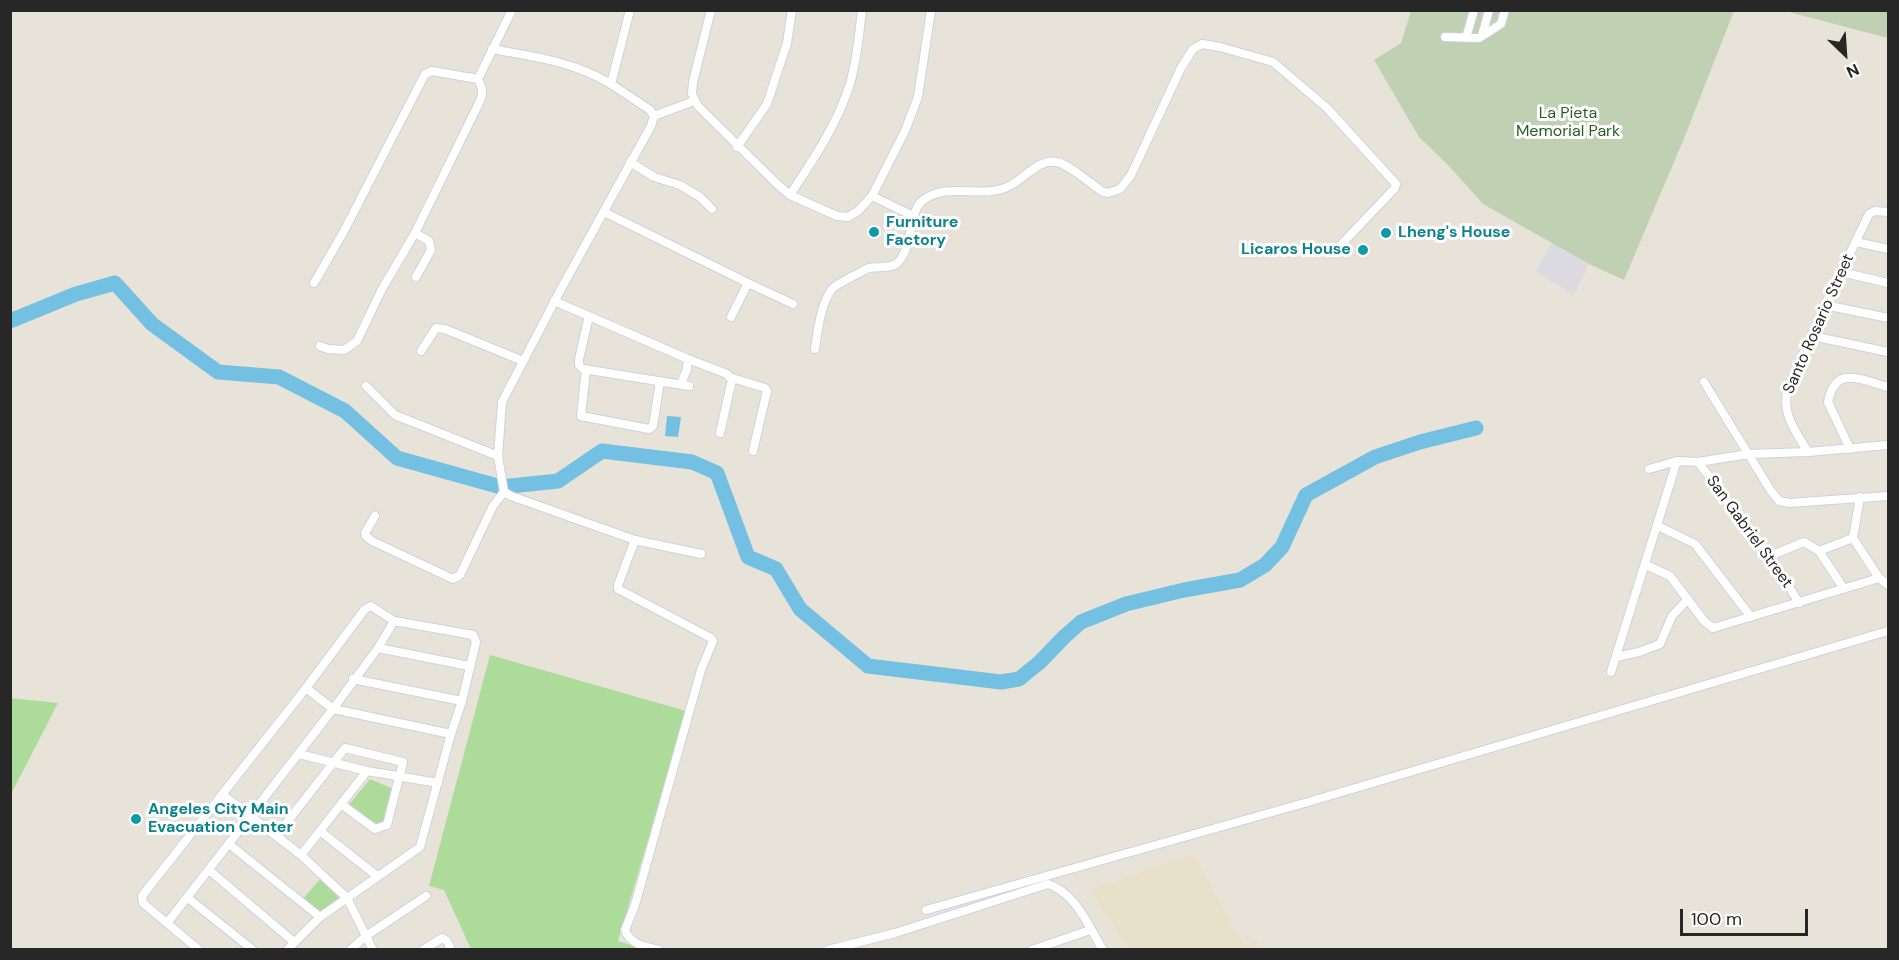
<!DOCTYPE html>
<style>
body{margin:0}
#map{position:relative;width:1899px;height:960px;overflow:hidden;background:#e8e3d9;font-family:"DM Sans",sans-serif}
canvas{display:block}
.frame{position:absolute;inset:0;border:12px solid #272727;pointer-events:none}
.north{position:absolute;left:1815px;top:24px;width:60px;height:60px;-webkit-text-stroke:4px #fff;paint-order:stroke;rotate:155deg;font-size:16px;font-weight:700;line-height:24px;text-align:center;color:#272727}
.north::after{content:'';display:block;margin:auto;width:21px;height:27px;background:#272727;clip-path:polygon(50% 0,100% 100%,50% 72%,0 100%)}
.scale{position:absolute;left:1680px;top:909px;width:128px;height:27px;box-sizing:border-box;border:3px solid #272727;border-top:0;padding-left:8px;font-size:18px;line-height:21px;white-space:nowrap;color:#272727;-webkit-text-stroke:4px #fff;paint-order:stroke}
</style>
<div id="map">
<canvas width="1899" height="960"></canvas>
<div class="frame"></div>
<div class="north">N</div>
<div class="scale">100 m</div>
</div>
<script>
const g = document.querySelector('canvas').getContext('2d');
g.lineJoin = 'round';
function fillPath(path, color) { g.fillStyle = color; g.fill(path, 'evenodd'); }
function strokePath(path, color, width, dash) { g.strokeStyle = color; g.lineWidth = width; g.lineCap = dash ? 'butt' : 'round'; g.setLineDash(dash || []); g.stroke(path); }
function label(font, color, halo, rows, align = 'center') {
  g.font = font + ' "DM Sans",sans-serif'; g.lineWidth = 6; g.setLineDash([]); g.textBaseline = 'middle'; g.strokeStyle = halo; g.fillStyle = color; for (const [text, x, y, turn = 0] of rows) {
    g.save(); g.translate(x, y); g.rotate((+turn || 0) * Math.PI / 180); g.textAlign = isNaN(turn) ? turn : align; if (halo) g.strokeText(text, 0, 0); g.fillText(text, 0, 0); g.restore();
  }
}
const industrial = new Path2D(`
 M1551,243L1589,264L1574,295L1536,272Z`);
const education = new Path2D(`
 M1193,854L1244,945L1257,940L1262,949H1129L1090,890Z`);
const green = new Path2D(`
 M490,655L686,711L618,941L644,949H471L444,890L429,886Z
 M11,698L58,703L11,794L10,698Z
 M370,779L395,790L382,827L348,806Z
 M320,879L341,900L320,915L302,900Z`);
const cemetery = new Path2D(`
 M1411,11H1734L1685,136L1624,280L1589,264L1483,204L1448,165L1419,137L1374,60L1401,43Z
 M1785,11H1888V38Z`);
const water = new Path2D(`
 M667,416L681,417L678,437L665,436Z`);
const river = new Path2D(`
 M10,321L76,294L115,283L152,324L218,372L279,377L345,411L397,458L501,487L558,481L602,451L692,462L717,473L748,557L776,569L800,609L868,666L1001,682L1019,679L1040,662L1064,637L1081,622L1126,604L1184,590L1240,580L1265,565L1282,547L1306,495L1375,457L1420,442L1476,428`);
const minor = new Path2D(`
 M630,10L611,84L650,110L654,116L651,126L561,289L502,402L498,456L504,492L511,496L635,540L701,554
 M711,10L693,82L692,94L698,106L776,183L790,195L837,216L848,217L858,211L872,196L905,131L918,97L931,10
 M1482,36L1489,10
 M1445,37L1479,38L1501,24L1505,10
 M1466,38L1474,10
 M492,49C535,57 572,61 611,84
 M654,116L694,101
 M737,147L767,104L787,43L792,10
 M630,162L654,177L680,185L700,197L712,209
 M790,195C813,160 837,125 850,84C857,60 859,35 862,10
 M872,196L913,216
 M604,212L748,283L731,317
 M415,233L429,241L431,250L416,277
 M1856,242L1888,249
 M1841,272L1888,283
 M314,283L343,233L425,74L432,71L478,79
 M748,283L793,304
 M554,301L688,359L687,369L681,384
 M1825,305L1888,318
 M589,316L579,359V365L583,369L689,386
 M1812,336L1888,352
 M320,346L328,349L344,350L357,341L382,289L415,233L480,101C484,92 482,88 478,79L512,10
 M815,349C817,333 822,299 833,288C839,283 846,280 853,276C858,274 864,270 869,268C877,266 888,269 896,264C913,251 908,215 921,202C945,180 983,200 1009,186C1024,179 1039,158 1057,162C1070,165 1091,184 1103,192L1108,193L1120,189L1131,175L1181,68L1193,49L1202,44L1220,47L1273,62L1327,108L1396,184L1395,188L1336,250
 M421,351L436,328L445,329L523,361
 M688,359L727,374L732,380L720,433
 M586,369L581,416L649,429L653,426L660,381
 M729,377L765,388L767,391L753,451
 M1704,382L1771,491L1779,501L1789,503L1888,496
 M366,386L395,415L498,456
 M1850,449L1828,402C1835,364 1862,380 1888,387
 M1808,452C1795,430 1781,414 1788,388L1825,305L1869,214L1875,211L1888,212
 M1698,462L1770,556L1799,603
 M1649,469L1677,461L1698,462L1749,454L1808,452L1888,445
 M1860,497L1853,538L1879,578L1888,585
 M375,516L365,533L366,536L372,541L453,579L460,575L493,506L504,492
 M1658,526L1695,544L1751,617
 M635,540L618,585V589L711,638L713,641L701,670L635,905L625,930C631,945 644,946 659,950
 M1819,551L1844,589
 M1770,556L1804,542L1819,551L1853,538
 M1646,565L1670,576L1704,621L1713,628L1879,578
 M378,648L469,666
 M1616,657L1639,652L1660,644L1672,616L1688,599
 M1611,672L1677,461
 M353,679L462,701
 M306,688L333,709L451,734
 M299,754L367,771L438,783
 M223,795L301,855L347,898L373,950
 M341,804L367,771
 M320,831L377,876
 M276,836L345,748L403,762L387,825L375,829L341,804L301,855
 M229,844L320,917
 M209,870L294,942
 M188,898L253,950
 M926,910L1308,802L1888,631
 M168,922L333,709L378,648L394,621
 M199,950L143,903L142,896L306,688L365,609L371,606L394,621L473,635L476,642L462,701L451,734L420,847L320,917L287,950
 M350,950L366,936L426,896
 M423,950L442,938L447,941L451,950
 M828,950L895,933L1048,884C1075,892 1089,927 1103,950
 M1032,950L1090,930`);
const markers = [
 [874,232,6,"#0f9aa8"],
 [1386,233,6,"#0f9aa8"],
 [1363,250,6,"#0f9aa8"],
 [136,819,6,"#0f9aa8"]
];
const parkNames = [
 ["La Pieta",1568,114],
 ["Memorial Park",1568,132]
];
const cultureNames = [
 ["Furniture",886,223],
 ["Factory",886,241],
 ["Lheng's House",1398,233],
 ["Licaros House",1351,250,"right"],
 ["Angeles City Main",148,810],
 ["Evacuation Center",148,828]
];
const streetNames = [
 ["Santo Rosario Street",1819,324,-66],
 ["San Gabriel Street",1749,532,54]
];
fillPath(industrial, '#dcdae1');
fillPath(education, '#e9e0ca');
fillPath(green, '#addb9a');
fillPath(cemetery, '#bfd1b2');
fillPath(water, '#74c0e2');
strokePath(river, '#74c0e2', 15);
strokePath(minor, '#cfd1df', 10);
strokePath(minor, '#fff', 8);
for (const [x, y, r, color] of markers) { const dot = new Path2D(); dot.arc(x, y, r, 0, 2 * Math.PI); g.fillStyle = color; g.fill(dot); strokePath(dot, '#fff', 2); }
label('16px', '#295c1f', '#fff', parkNames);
label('bold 16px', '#0d838f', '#fff', cultureNames, 'left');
label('16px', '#272727', '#fff', streetNames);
</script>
